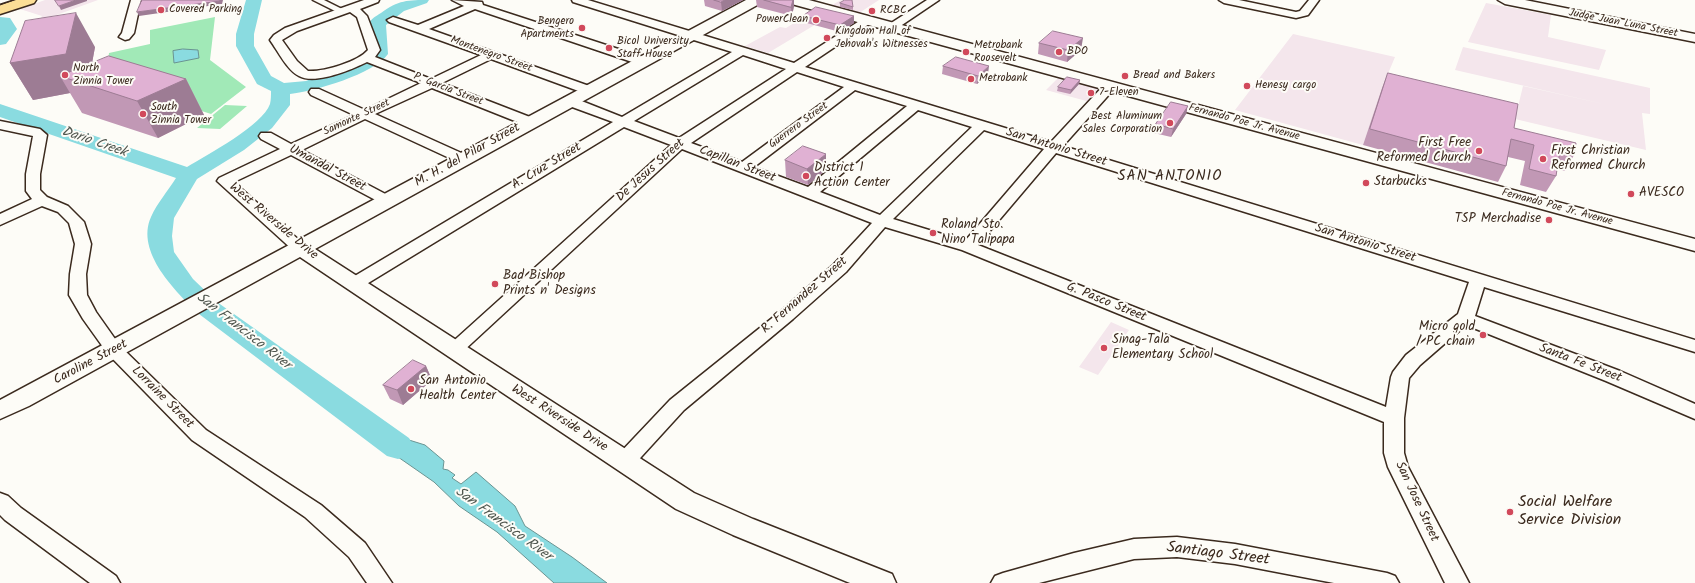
<!DOCTYPE html>
<style>
body{margin:0}
canvas{display:block;background:#fdfcf7}
</style>
<canvas width="1695" height="583"></canvas>
<script>
const g = document.querySelector('canvas').getContext('2d');
g.lineJoin = 'round';
function fillPath(path, color) { g.fillStyle = color; g.fill(path, 'evenodd'); }
function strokePath(path, color, width, dash) { g.strokeStyle = color; g.lineWidth = width; g.lineCap = dash ? 'butt' : 'round'; g.setLineDash(dash || []); g.stroke(path); }
function label(font, color, halo, rows, align = 'center') {
  g.font = font + ' Kalam,sans-serif'; g.lineWidth = 4; g.setLineDash([]); g.textBaseline = 'middle'; g.strokeStyle = halo; g.fillStyle = color; for (const [text, x, y, turn = 0] of rows) {
    g.save(); g.translate(x, y); g.rotate((+turn || 0) * Math.PI / 180); g.textAlign = isNaN(turn) ? turn : align; if (halo) g.strokeText(text, 0, 0); g.fillText(text, 0, 0); g.restore();
  }
}
const built = new Path2D(`
 M45,0H98L51,17L40,19L42,16L20,9Z
 M841,0H879L859,13L832,5Z
 M1486,3L1551,15L1548,37L1606,50L1599,70L1468,42Z
 M812,12L828,17L768,53L745,46L780,27L786,28Z
 M1293,34L1395,57L1382,88L1363,145L1235,110Z
 M1463,47L1650,88V114L1642,113L1646,150L1515,119L1523,86L1608,105L1455,70Z
 M1059,77L1102,90L1090,102L1046,90Z
 M1111,322L1129,330L1098,375L1079,367Z`);
const green = new Path2D(`
 M215,17L210,60L246,87L211,114L106,80L109,53L150,44V30Z
 M225,105L247,106L220,129L197,128Z`);
const water = new Path2D(`
 M183,49L198,50L199,58L174,63L173,51Z
 M373,424L393,435L425,445L444,461L443,469L448,470L455,475L452,478L461,484L476,472L515,506L525,526L572,557L607,583H554L497,532L459,506L434,482L398,457L387,453L361,431Z`);
const river = new Path2D(`
 M246,0H262L254,34V46L271,76L284,83L306,81L364,57L370,52L369,23C372,18 376,16 381,13C398,0 408,0 429,0L427,3L404,11L386,25L388,54C374,74 315,91 290,94V105L272,128L244,150L197,179L174,218L172,236L174,252L193,279L217,302L409,438L414,447L409,456L398,459L387,456L199,314C176,292 135,252 151,217C157,203 168,191 176,178L0,117V104L187,167C207,155 263,125 270,104C271,100 271,95 271,91L257,84L236,46V34Z
 M0,17L10,18L17,29L6,44L0,45Z`);
const pedestrian = new Path2D(`
 M313,0H324L346,11L342,13H339Z`);
const minor = new Path2D(`
 M131,0H141L134,33L129,39L125,40L119,37L122,33Z
 M364,0H379L378,2L360,9L367,16L380,50L375,57L431,79L481,55L389,22L387,20L393,17L418,25L464,6L452,0L482,2L483,5L646,58L648,61L642,65L638,64L475,9L429,29L592,87L594,90L588,94L584,93L491,59L442,83L535,119L537,122L535,125H525L432,88L375,114L468,156L470,159L468,162H458L365,119L302,150L393,198L396,201L393,204H383L291,155L234,182L309,249L307,252L301,254L295,252L217,181L219,178L280,149L261,139L259,136L261,133H271L291,144L354,115L311,95L309,92L311,89H319L365,110L421,83L367,62C351,70 315,85 299,76C287,70 278,51 270,40L274,35L285,28ZM350,12L357,17L368,50C358,62 323,72 308,71L297,61L282,40L297,31Z
 M572,0H588L794,63L864,18H872L874,20L872,22L805,67L1051,142L1106,83H1114L1116,86L1114,89L1063,146L1695,340V352L1484,287L1475,316L1620,371L1695,404V419L1606,381L1466,325L1420,365L1409,378L1404,418V453L1408,467L1469,583H1445L1388,467L1384,453V422L962,250L885,227L846,272L793,319L684,410L631,468L624,470L617,468L614,462L617,456L670,400L781,311L834,264L872,223L682,149L460,354L454,356L448,354L445,350L448,346L671,145L624,127L360,288L354,289L348,288L346,284L348,280L613,122L564,104L563,101L564,98H574L622,117L732,52L573,2ZM743,55L786,69L679,138L634,121ZM797,72L844,87L742,162L691,143ZM855,90L907,106L808,187L754,167ZM918,110L972,127L880,215L820,192ZM984,130L1044,149L965,241L893,219ZM1056,153L1469,282L1458,314L1406,355L1393,372L1391,377L1386,407L978,245Z
 M927,0H939L896,29H888L886,27L888,25Z
 M1219,0H1239L1296,12L1300,11L1309,0H1319L1308,15L1296,18L1224,3Z
 M0,121L40,129L47,135L40,174V190L47,197L68,206L84,222L91,244L86,274L87,295L96,312L120,346L206,430L321,505L365,543L392,583H367L349,557L305,517L192,440L108,354L83,319L69,295L70,274L75,244L69,223L58,212L42,206L0,225V214L32,199L26,191V174L33,136L0,129Z
 M0,493L8,496L21,508L116,576L120,583H90L5,520L0,515Z
 M1177,537L1235,544L1387,573L1395,576L1399,583H1334L1235,564L1177,557L1134,559L1039,583H991L995,576L1003,573L1074,553L1134,539Z`);
const tertiary = new Path2D(`
 M746,0H763L761,3L315,249L694,493L753,519L892,574L896,583H850L733,535L676,509L300,257L29,406L0,419V400Z
 M1498,0H1525L1695,34V42L1505,4Z`);
const secondary = new Path2D(`
 M786,0H809L1695,239V251L788,3Z`);
const trunk = new Path2D(`
 M16,0H36L34,3L0,14V5Z`);
const tram = new Path2D(`
 M0,5L14,0`);
const wall = new Path2D(`
 M704,0H743L722,11L705,6Z
 M756,0H794V6L792,16L757,7Z
 M840,3L853,7V10L840,7Z
 M803,16H854V23L840,32L803,22Z
 M1039,43L1081,50L1067,62L1038,54Z
 M95,47L92,63L186,79L204,115L158,138L82,113L70,93L33,100L10,63Z
 M943,66L988,74L977,84L942,74Z
 M1388,73L1514,128L1574,155L1565,171L1557,169L1556,176L1546,192L1520,185L1525,161L1508,157L1506,166L1498,182L1363,145L1382,88Z
 M1080,80L1079,84L1070,94L1057,91L1058,87Z
 M1188,106L1186,114L1171,137L1154,133L1156,124Z
 M785,160L826,170L808,185L786,177Z
 M426,366L432,380L403,405L390,399L383,385Z`);
const shadedWall = new Path2D(`
 M76,0H87V1L61,10L59,6Z
 M220,0H223L222,4L139,16L137,12Z
 M725,0H743L722,11L721,2Z
 M793,0H794V6L792,16L791,7Z
 M76,13L95,47L88,85L60,76L70,93L33,100L10,63Z
 M854,16V23L840,32V25Z
 M1083,38L1081,50L1067,62L1068,50Z
 M989,66L988,74L977,84L978,76Z
 M186,79L204,115L158,138L137,101Z
 M1080,80L1079,84L1070,94L1071,90Z
 M1188,106L1186,114L1171,137L1173,129Z
 M826,154V170L808,185L807,169Z
 M426,366L432,380L403,405L397,390Z`);
const building = new Path2D(`
 M55,0H76L59,6Z
 M142,0H220V1L137,12Z
 M714,0H725L721,2Z
 M764,0H793L791,7Z
 M845,0H852L853,7L840,3Z
 M816,7L854,16L840,25L803,16Z
 M76,13L66,54L10,63L25,21Z
 M1053,31L1083,38L1068,50L1039,43Z
 M109,56L186,79L137,101L60,76Z
 M956,57L989,66L978,76L943,66Z
 M1388,73L1518,104L1514,128L1576,143L1574,155L1560,151L1556,176L1529,169L1534,145L1511,139L1506,166L1370,129Z
 M1067,77L1080,80L1071,90L1058,87Z
 M1171,102L1188,106L1173,129L1156,124Z
 M803,146L826,154L807,169L785,160Z
 M413,360L426,366L397,390L383,385Z`);
const markers = [
 [161,10,4,"#d1495b"],
 [872,11,4,"#d1495b"],
 [816,20,4,"#d1495b"],
 [582,28,4,"#d1495b"],
 [827,38,4,"#d1495b"],
 [609,48,4,"#d1495b"],
 [966,52,4,"#d1495b"],
 [1059,52,4,"#d1495b"],
 [65,75,4,"#d1495b"],
 [1125,76,4,"#d1495b"],
 [971,79,4,"#d1495b"],
 [1247,86,4,"#d1495b"],
 [1091,93,4,"#d1495b"],
 [143,114,4,"#d1495b"],
 [1170,123,4,"#d1495b"],
 [1479,151,4,"#d1495b"],
 [1543,159,4,"#d1495b"],
 [806,176,4,"#d1495b"],
 [1366,183,4,"#d1495b"],
 [1631,194,4,"#d1495b"],
 [1549,220,4,"#d1495b"],
 [933,233,4,"#d1495b"],
 [495,284,4,"#d1495b"],
 [1483,335,4,"#d1495b"],
 [1104,348,4,"#d1495b"],
 [411,389,4,"#d1495b"],
 [1510,512,4,"#d1495b"]
];
const farPoinames = [
 ["Covered Parking",169,10],
 ["RCBC",880,11],
 ["PowerClean",808,20,"right"],
 ["Bengero",574,22,"right"],
 ["Apartments",574,35,"right"],
 ["Kingdom Hall of",835,32],
 ["Jehovah's Witnesses",835,45],
 ["Bicol University",617,42],
 ["Staff House",617,55],
 ["Metrobank",974,46],
 ["Roosevelt",974,59],
 ["BDO",1067,52],
 ["North",73,69],
 ["Zinnia Tower",73,82],
 ["Bread and Bakers",1133,76],
 ["Metrobank",979,79],
 ["Henesy cargo",1255,86],
 ["7-Eleven",1099,93],
 ["South",151,108],
 ["Zinnia Tower",151,121],
 ["Best Aluminum",1162,117,"right"],
 ["Sales Corporation",1162,130,"right"]
];
const farStreetnames = [
 ["Judge Juan Luna Street",1623,24,11],
 ["Montenegro Street",491,55,20],
 ["P. Garcia Street",448,90,21],
 ["Samonte Street",357,118,-25],
 ["Fernando Poe Jr. Avenue",1244,123,15],
 ["Guerrero Street",799,126,-36],
 ["Fernando Poe Jr. Avenue",1557,208,15]
];
const poiNames = [
 ["First Free",1471,144,"right"],
 ["Reformed Church",1471,159,"right"],
 ["First Christian",1551,152],
 ["Reformed Church",1551,167],
 ["District 1",814,169],
 ["Action Center",814,184],
 ["Starbucks",1374,183],
 ["AVESCO",1639,194],
 ["TSP Merchadise",1541,220,"right"],
 ["Roland Sto.",941,226],
 ["Nino Talipapa",941,241],
 ["Bad Bishop",503,277],
 ["Prints n' Designs",503,292],
 ["Micro gold",1475,328,"right"],
 ["/ PC chain",1475,343,"right"],
 ["Sinag-Tala",1112,341],
 ["Elementary School",1112,356],
 ["San Antonio",419,382],
 ["Health Center",419,397]
];
const streetNames = [
 ["San Antonio Street",1056,148,17],
 ["M. H. del Pilar Street",468,156,-29],
 ["Capillan Street",737,165,21],
 ["A. Cruz Street",547,167,-31],
 ["Umandal Street",327,169,28],
 ["De Jesus Street",651,171,-42],
 ["West Riverside Drive",273,222,40],
 ["San Antonio Street",1365,244,17],
 ["R. Fernandez Street",805,296,-41],
 ["G. Pasco Street",1106,303,22],
 ["Caroline Street",91,363,-28],
 ["Santa Fe Street",1580,364,21],
 ["Lorraine Street",162,398,45],
 ["West Riverside Drive",559,419,33],
 ["San Jose Street",1416,502,65]
];
const waterNames = [
 ["Dario Creek",94,143,19],
 ["San Francisco River",243,332,38],
 ["San Francisco River",503,525,36]
];
const quarterNames = [
 ["SAN ANTONIO",1170,177]
];
const nearPoinames = [
 ["Social Welfare",1518,503],
 ["Service Division",1518,521]
];
const nearStreetnames = [
 ["Santiago Street",1218,555,7]
];
fillPath(built, '#f4e6ec');
fillPath(green, '#a1e9b7');
fillPath(water, '#8adbe0');
strokePath(water, '#6a9492', 1);
fillPath(river, '#8adbe0');
strokePath(pedestrian, '#3b2a1e', 3);
strokePath(minor, '#3b2a1e', 3);
strokePath(tertiary, '#3b2a1e', 3);
strokePath(secondary, '#3b2a1e', 3);
strokePath(trunk, '#3b2a1e', 3);
fillPath(pedestrian, '#fdfcf7');
fillPath(minor, '#fdfcf7');
fillPath(tertiary, '#fdfcf7');
fillPath(secondary, '#fdfcf7');
fillPath(trunk, '#fcde96');
strokePath(tram, '#3b2a1e', 1);
fillPath(wall, '#c198b5');
fillPath(shadedWall, '#9d7c94');
fillPath(building, '#e0b1d3');
strokePath(building, '#9d7c94', 1);
for (const [x, y, r, color] of markers) { const dot = new Path2D(); dot.arc(x, y, r, 0, 2 * Math.PI); g.fillStyle = color; g.fill(dot); strokePath(dot, '#fdfcf7', 1.5); }
label('11px', '#3b2a1e', '#fdfcf7', farPoinames, 'left');
label('11px', '#3b2a1e', '#fdfcf7', farStreetnames);
label('13px', '#3b2a1e', '#fdfcf7', poiNames, 'left');
label('13px', '#3b2a1e', '#fdfcf7', streetNames);
label('italic 14px', '#4f564e', '#fdfcf7', waterNames);
g.letterSpacing = '1px';
label('15px', '#3b2a1e', '#fdfcf7', quarterNames);
g.letterSpacing = '0px';
label('16px', '#3b2a1e', '#fdfcf7', nearPoinames, 'left');
label('16px', '#3b2a1e', '#fdfcf7', nearStreetnames);
</script>
